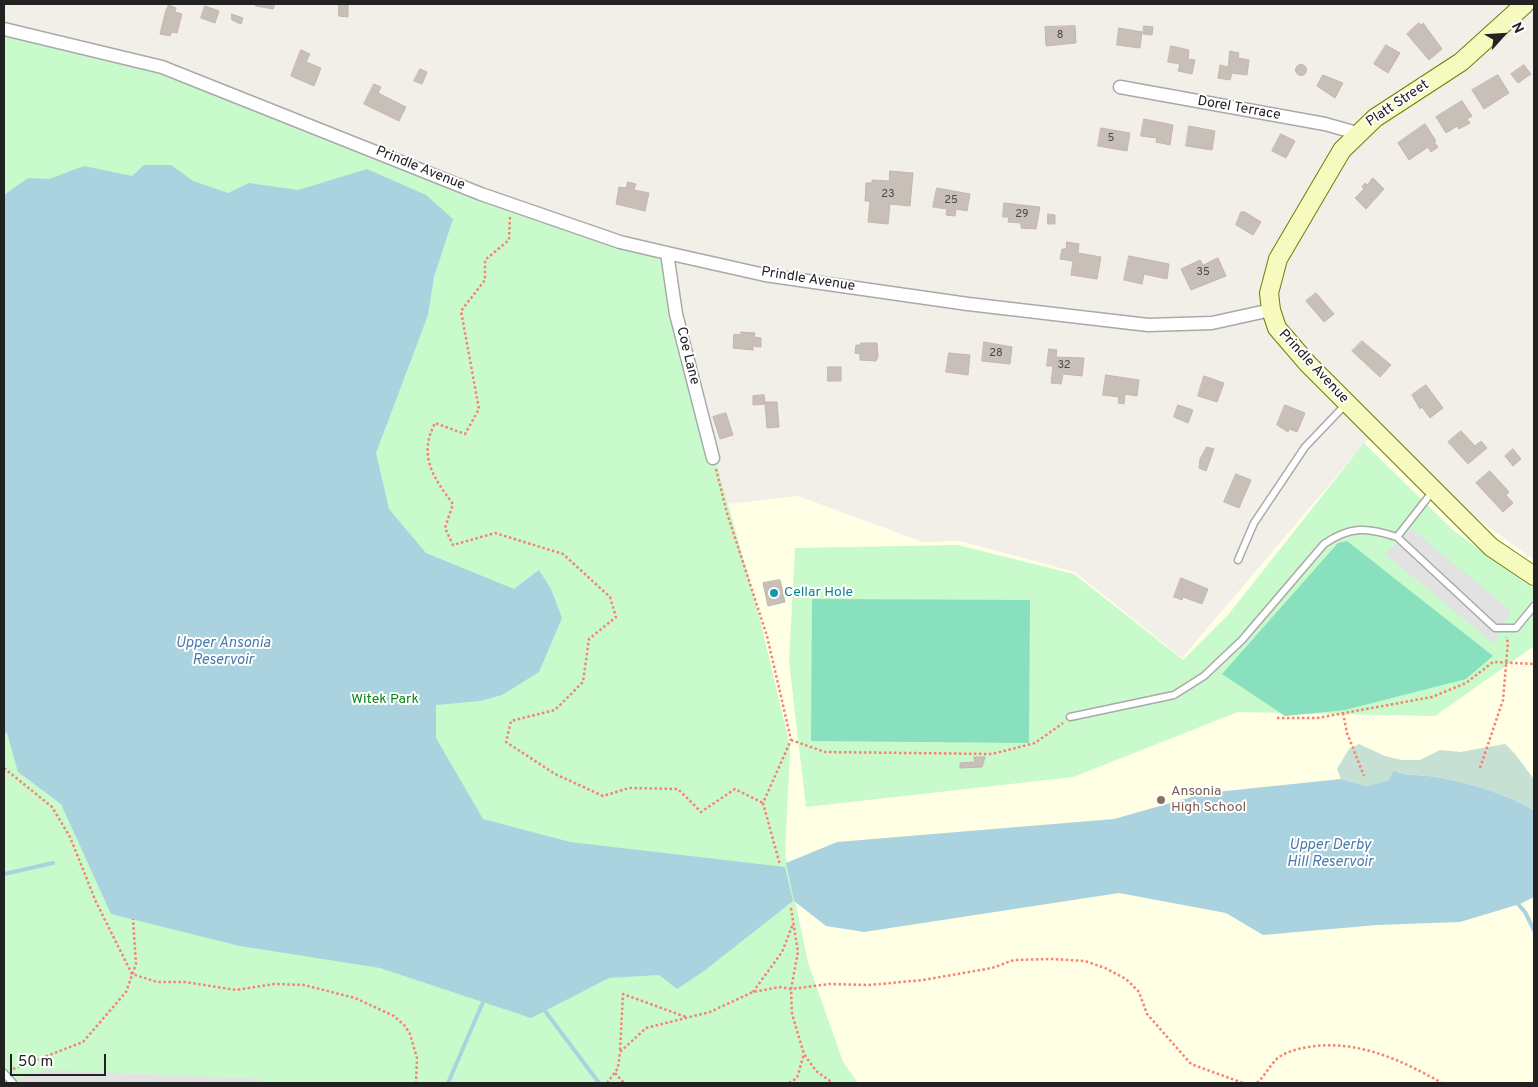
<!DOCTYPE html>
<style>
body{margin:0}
#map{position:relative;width:1538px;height:1087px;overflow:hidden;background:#f2efe9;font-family:Overpass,sans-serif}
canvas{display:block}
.frame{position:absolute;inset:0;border:5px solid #222;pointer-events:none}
.north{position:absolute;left:1478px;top:10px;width:50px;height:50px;-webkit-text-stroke:4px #fff;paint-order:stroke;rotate:64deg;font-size:14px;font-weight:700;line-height:20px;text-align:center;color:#222}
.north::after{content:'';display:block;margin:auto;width:18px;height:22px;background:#222;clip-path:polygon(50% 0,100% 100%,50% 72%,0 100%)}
.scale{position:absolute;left:10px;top:1054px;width:96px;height:22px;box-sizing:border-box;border:2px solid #222;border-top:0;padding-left:6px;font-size:15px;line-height:18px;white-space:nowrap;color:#222;-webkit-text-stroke:4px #fff;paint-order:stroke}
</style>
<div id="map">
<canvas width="1538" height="1087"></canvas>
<div class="frame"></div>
<div class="north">N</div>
<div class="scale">50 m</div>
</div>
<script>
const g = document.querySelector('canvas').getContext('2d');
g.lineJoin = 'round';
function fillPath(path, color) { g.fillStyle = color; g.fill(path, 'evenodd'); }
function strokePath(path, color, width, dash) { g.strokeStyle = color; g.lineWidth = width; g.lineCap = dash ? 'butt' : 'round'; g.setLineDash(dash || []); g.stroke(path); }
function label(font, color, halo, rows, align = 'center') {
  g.font = font + ' Overpass,sans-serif'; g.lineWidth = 4; g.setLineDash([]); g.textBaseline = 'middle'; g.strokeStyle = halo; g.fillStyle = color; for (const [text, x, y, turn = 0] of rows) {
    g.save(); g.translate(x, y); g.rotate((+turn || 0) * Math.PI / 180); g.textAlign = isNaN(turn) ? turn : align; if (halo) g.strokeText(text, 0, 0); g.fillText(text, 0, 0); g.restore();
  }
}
const education = new Path2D(`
 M1368,439L1534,560V1083H858L843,1062L808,963L785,853L790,746L759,615L728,504L798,496L923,542L960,541L1075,572L1182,658Z`);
const wetland = new Path2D(`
 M1359,744L1385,756L1401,760H1420L1440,750L1460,752L1505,744C1517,754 1524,767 1534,779V811C1506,793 1469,783 1436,777C1421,774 1409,777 1395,770L1389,780L1367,786L1341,779L1337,769L1349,749Z`);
const park = new Path2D(`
 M4,35L140,64L663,256L674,311L759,615L790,746L785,853L808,963L843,1062L858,1083H4Z
 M1364,443L1454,531L1528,585L1534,587V646L1435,716L1238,712L1073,777L806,807L789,662L795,548L958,545L1074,574L1183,660L1228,615Z`);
const pitch = new Path2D(`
 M1347,541L1493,656L1466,679L1345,710L1285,716L1222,674L1338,543Z
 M812,599L1030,600L1029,743L811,741Z`);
const parking = new Path2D(`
 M1412,529L1511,611L1494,644L1385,554Z
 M45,1070L261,1079L264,1083H5Z`);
const water = new Path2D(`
 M144,165H171L193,181L228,193L249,183L298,190L367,169L426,195L453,219L434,277L428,315L376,453L389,509L426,553L514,589L539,570L551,589L562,618L539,672L502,695L480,701L436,705V738L483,819L570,842L785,867L793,901L704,971L677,989L659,975L609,978L531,1018L380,968L240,946L111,914L61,804L18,772L7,733L4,732V195L28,178L49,179L84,166L132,176Z
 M1394,770C1408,777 1421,774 1436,777C1469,783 1506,793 1534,811V897L1520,904L1460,922L1377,925L1263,935L1226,913L1119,893L864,932L826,926L794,901L786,863L837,842L1114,819L1206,793L1341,779L1367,786L1389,780Z`);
const stream = new Path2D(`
 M4,874L53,863
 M1517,903L1525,912L1534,930
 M542,1007L599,1083
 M448,1083L483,1002V998`);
const building = new Path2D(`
 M256,4H275L273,9L256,6Z
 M339,4H348V17L339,16Z
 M169,5L176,8L175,12L182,14L177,33L172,32L170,36L160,34L166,10Z
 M205,6L219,11L215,23L201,18Z
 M232,14L243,18L241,24L232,20Z
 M1419,23L1421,25L1423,23L1442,49L1429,60L1407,34Z
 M1075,26L1076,43L1046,46L1045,27Z
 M1144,26L1153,27L1152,35L1143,34Z
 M1119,28L1142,32L1140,48L1117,45Z
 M1386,45L1400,53L1388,73L1374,64Z
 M1171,46L1189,50L1188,59L1195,60L1192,74L1178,71L1180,64L1168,62Z
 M301,50L310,54L306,62L321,68L314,86L291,76Z
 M1230,51L1239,53L1238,58L1249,60L1247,75L1232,73L1230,80L1218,78L1220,65L1228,67Z
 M1295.5 70a5.5 5.5 0 1 1 11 0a5.5 5.5 0 1 1-11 0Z
 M1524,65L1531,74L1518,83L1511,74Z
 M420,69L427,72L422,84L414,81Z
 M1323,75L1343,83L1335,98L1317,86Z
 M1498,75L1509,93L1484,109L1472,90Z
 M374,84L381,87L378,93L406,107L399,121L364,104Z
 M1462,101L1472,116L1467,119L1470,123L1459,129L1457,126L1446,133L1436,117Z
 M1144,119L1173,125L1170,145L1156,142L1157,138L1141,136Z
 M1425,124L1436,141L1434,142L1438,147L1431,152L1428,147L1409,160L1398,143Z
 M1189,126L1215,131L1212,150L1186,146Z
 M1101,128L1130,133L1127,151L1098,146Z
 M1281,134L1295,141L1286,158L1272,151Z
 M890,171L913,173L910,206L890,204L888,224L868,222L870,201H865L866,183H872V180L889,181Z
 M1373,178L1384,189L1366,209L1355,198L1364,189L1362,187L1365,183L1367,185Z
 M628,182L636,184L634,190L649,193L645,211L616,204L619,187L626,188Z
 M937,188L970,194L967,211L956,209L955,216L946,215L947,209L933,207Z
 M1004,203L1040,207L1036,229L1021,228V223L1008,222L1009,217H1003Z
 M1241,212H1245L1261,222L1253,235L1236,225Z
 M1048,214L1055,215V224H1048Z
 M1067,242L1079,244L1078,253L1101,257L1097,279L1071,275L1073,261L1060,259L1062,249H1066Z
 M1129,256L1169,264L1167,279L1144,274L1142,284L1124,280Z
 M1218,258L1226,276L1191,290L1181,269L1200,260L1203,265Z
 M1316,293L1334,314L1324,322L1306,301Z
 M741,332L755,333L754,337L761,338V347L753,346V350L733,348L734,334L741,335Z
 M1362,341L1391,365L1380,377L1352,351Z
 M984,342L1012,347L1010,364L982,361Z
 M861,343H877L878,357L876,361L860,360V354L855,353L856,345H861Z
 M1049,349L1057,350L1056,357L1084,358L1082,376L1063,374L1061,384L1051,383L1053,366H1047Z
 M949,353L970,355L968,375L946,372Z
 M828,367H841V381H828Z
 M1106,375L1139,380L1137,396L1125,394L1124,404L1118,403L1119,397L1103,395Z
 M1204,376L1224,383L1217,402L1198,396Z
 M1426,385L1443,408L1430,418L1422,407L1420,409L1412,395Z
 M764,395L765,402H777L779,427L767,428L765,404L753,405V396Z
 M1178,405L1193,410L1188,423L1174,417Z
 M1285,405L1305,413L1297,432L1289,429L1288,432L1277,425Z
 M726,413L733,435L720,439L713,417Z
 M1461,431L1475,446L1481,441L1487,448L1468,464L1448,442Z
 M1207,447L1214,449L1206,471L1199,468L1200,459Z
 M1513,449L1521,459L1513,466L1505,456Z
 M1490,471L1509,492L1506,495L1513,503L1503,512L1476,483Z
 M1236,474L1251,480L1239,508L1224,502Z
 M1181,578L1208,589L1202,604L1183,597L1182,600L1174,597Z
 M780,580L785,602L768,606L763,583Z
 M974,757H985L982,767L960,768V763L975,762Z`);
const path = new Path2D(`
 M510,217L509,240L485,260V280L461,311L479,409L465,434L435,423C418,456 433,477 453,504L445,528L453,545L495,533L563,554L610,597L616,617L589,639L583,682L555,710L511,721L506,742L555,774L603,796L629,788L678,789L701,812L735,789L763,803
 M716,469L727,513L767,636L791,740L763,803L780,865
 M1343,713L1347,733L1364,776
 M1277,718H1317L1432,697L1466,683L1493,662L1534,664
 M791,740L825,752L992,754L1035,743L1063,723
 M4,768L52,807L70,837L96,902L132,974L157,982H185L236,990L274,984L304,985L355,998L394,1016L405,1026L410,1034L417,1058L416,1083
 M1480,768L1503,700L1508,642L1506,637
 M791,908L798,952L791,989L792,1014L804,1054L816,1071L833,1083
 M753,992L782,952L793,924
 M620,1050L623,994L686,1017
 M13,1069L83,1042L126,992L136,964L133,919
 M615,1073L624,1083
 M607,1083L618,1068L620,1052L646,1028L710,1012L753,992L780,987L791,989L829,984L869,985L923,980L992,968L1014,960L1052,959L1085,961L1105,968L1126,979L1139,992L1147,1014L1191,1064L1243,1083
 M789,1083L797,1078L804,1054
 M1257,1083C1266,1075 1270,1064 1279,1057C1288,1051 1298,1049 1308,1047C1357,1039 1401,1060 1442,1083`);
const service = new Path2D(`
 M1433,491L1397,537L1495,628H1516L1534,606
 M1238,560L1254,523L1305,447L1346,404
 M1070,717L1174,695L1204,676L1242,640L1324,544C1350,526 1367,527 1397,537
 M4,1073L13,1083`);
const minor = new Path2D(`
 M4,29L162,67L481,194L620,242L667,253L765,275L968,304L1148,325L1212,323L1271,310
 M1120,87L1325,124L1357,133
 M667,253L676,314L713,458`);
const secondary = new Path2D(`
 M1525,4L1461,62L1375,118L1342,150L1278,259L1269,293L1271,310L1277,328L1308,364L1491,547L1534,576`);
const markers = [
 [774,593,5,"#0f9aa8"],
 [1161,800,5,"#8d6e63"]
];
const numberNames = [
 ["8",1060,36],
 ["5",1111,139],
 ["23",888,195],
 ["25",951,201],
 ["29",1022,215],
 ["35",1203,273],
 ["28",996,354],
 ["32",1064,366]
];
const streetNames = [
 ["Platt Street",1398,104,-34],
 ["Dorel Terrace",1239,109,10],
 ["Prindle Avenue",420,169,22],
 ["Prindle Avenue",808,280,9],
 ["Coe Lane",687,356,76],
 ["Prindle Avenue",1313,367,47]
];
const cultureNames = [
 ["Cellar Hole",784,593]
];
const parkNames = [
 ["Witek Park",385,700]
];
const educationNames = [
 ["Ansonia",1171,792],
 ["High School",1171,808]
];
const waterNames = [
 ["Upper Ansonia",223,644],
 ["Reservoir",223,661],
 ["Upper Derby",1330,846],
 ["Hill Reservoir",1330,863]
];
fillPath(education, '#ffffe5');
fillPath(wetland, '#c6e0d4');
fillPath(park, '#c8facc');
fillPath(pitch, '#88e0be');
fillPath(parking, '#e2e2e2');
fillPath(water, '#aad3df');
strokePath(stream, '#aad3df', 4);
fillPath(building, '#c7bfb8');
strokePath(building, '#c4b6ab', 1);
strokePath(service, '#a9a9a9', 9);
strokePath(minor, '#a9a9a9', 15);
strokePath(secondary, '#707d05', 20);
strokePath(path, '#fa8072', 2.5, [2.5, 2.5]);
strokePath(service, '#fff', 6);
strokePath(minor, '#fff', 12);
strokePath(secondary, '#f7fabf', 18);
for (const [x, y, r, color] of markers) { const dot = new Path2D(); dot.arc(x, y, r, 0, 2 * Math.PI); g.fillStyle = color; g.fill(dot); strokePath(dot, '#fff', 2); }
label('11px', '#4b4948', null, numberNames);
label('14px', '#222', '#fff', streetNames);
label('14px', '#0d838f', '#fff', cultureNames, 'left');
label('14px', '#0c8416', '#fff', parkNames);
label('14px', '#785e54', '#fff', educationNames, 'left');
label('italic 15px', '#4a7aab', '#fff', waterNames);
</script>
